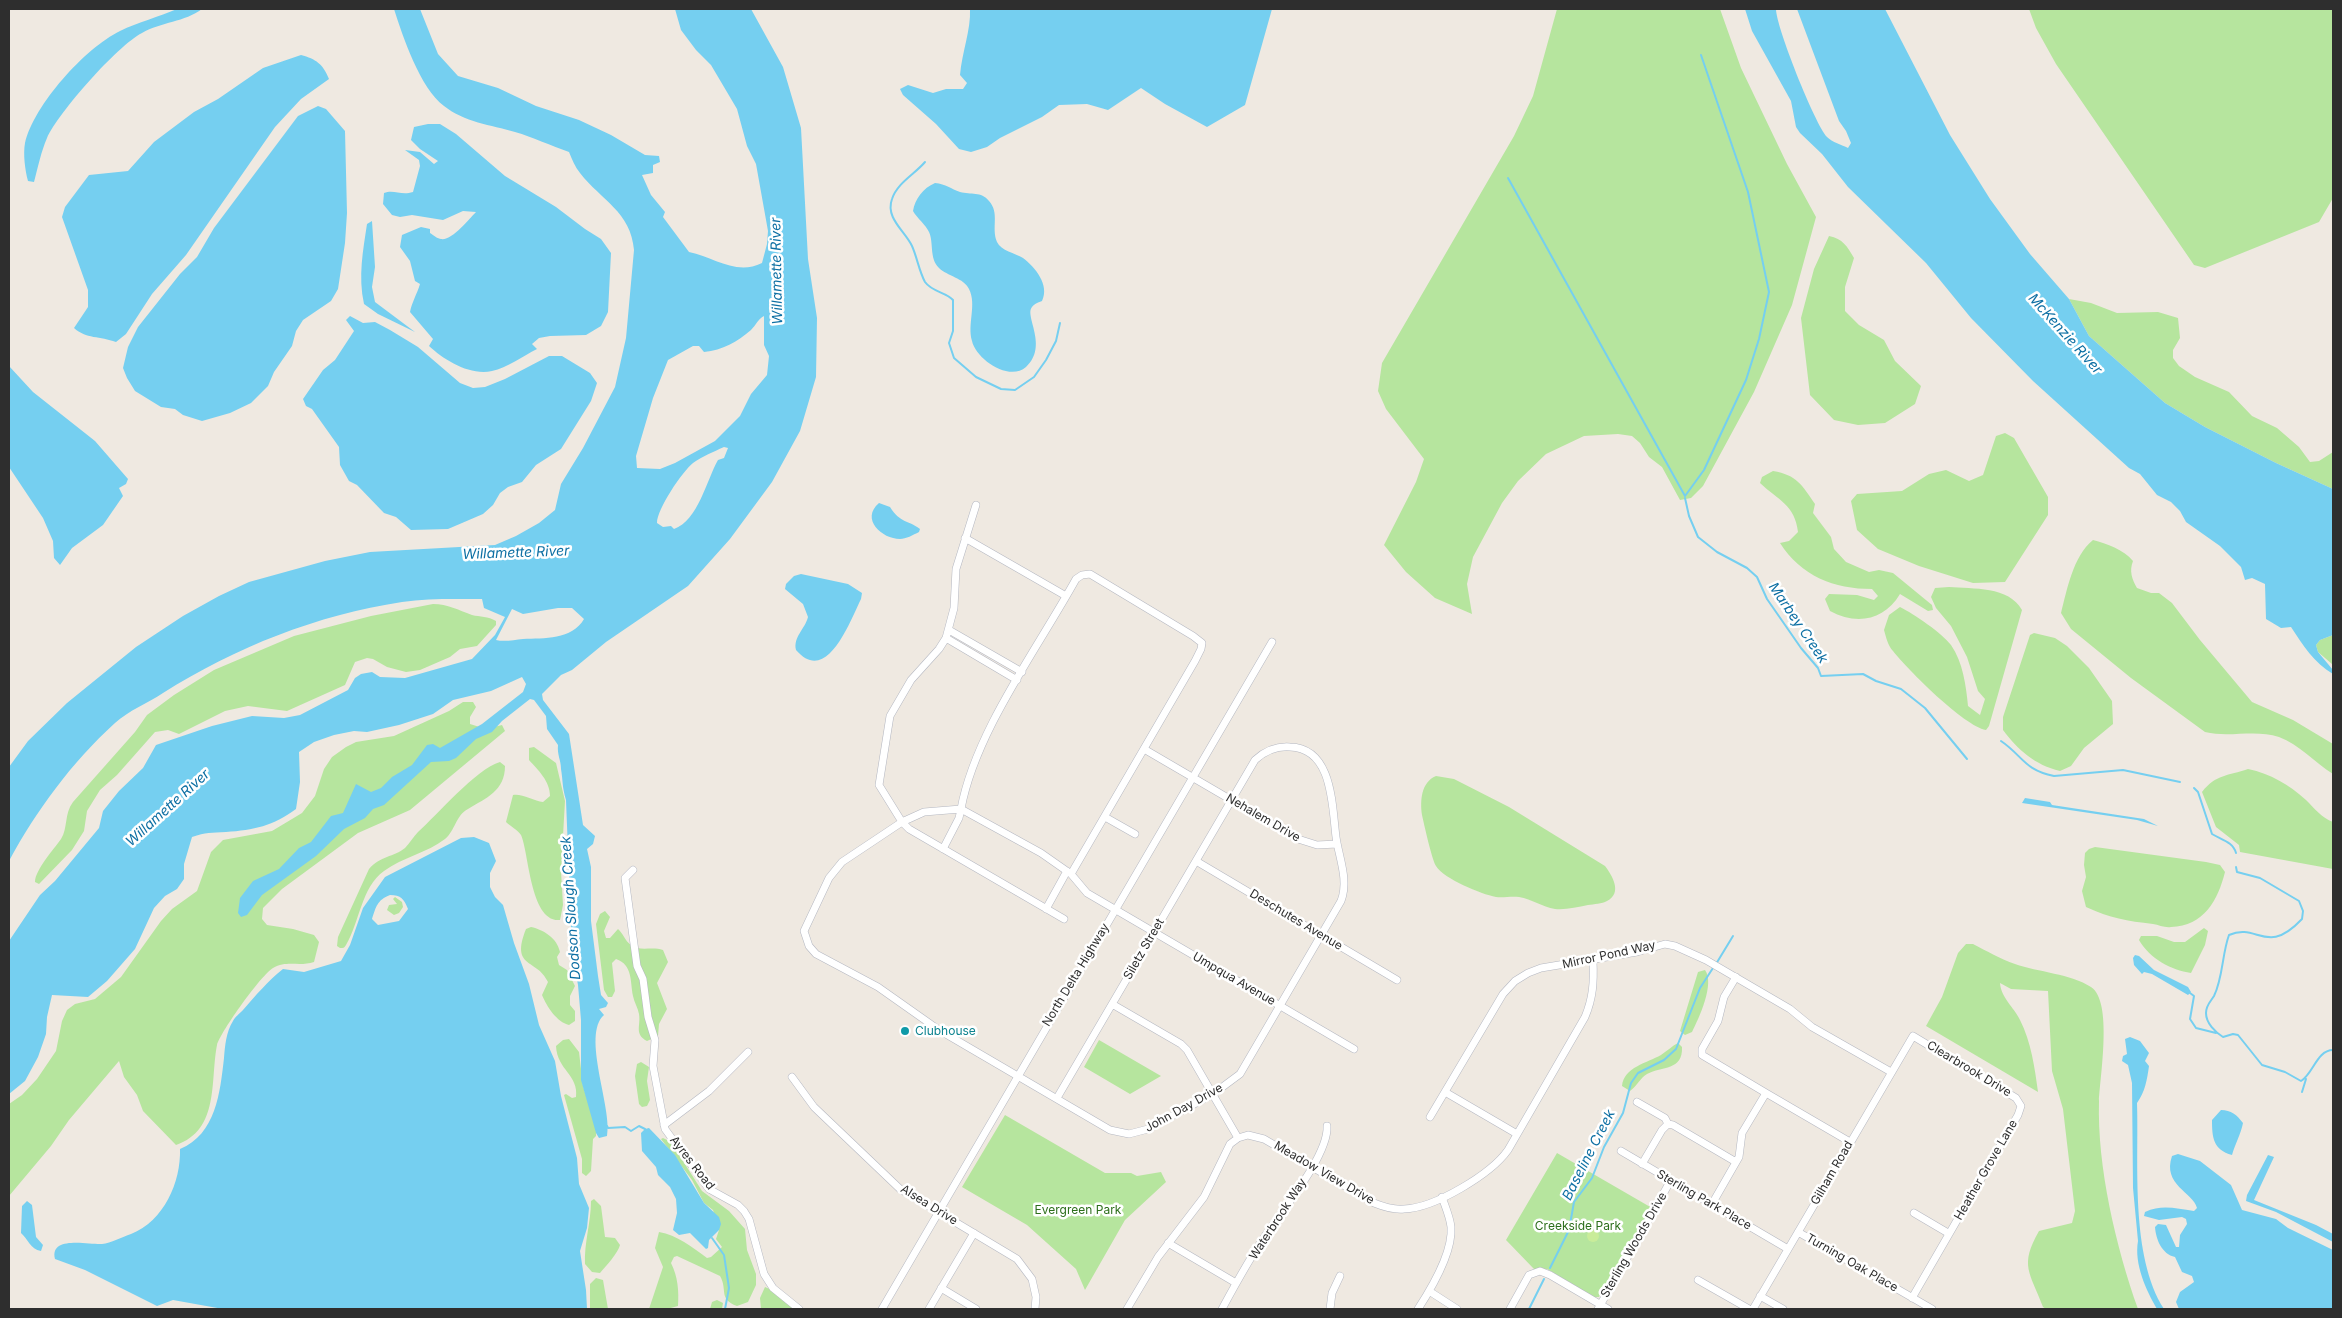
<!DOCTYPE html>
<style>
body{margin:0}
#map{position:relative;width:2342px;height:1318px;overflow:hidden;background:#efe9e1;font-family:Inter,sans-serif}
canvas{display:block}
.frame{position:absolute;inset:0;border:10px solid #2e2e2e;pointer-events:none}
</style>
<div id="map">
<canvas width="2342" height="1318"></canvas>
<div class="frame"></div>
</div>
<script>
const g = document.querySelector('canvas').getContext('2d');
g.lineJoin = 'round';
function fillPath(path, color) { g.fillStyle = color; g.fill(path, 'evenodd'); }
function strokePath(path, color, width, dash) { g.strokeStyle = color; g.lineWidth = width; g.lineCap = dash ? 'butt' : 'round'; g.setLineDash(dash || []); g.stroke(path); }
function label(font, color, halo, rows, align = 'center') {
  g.font = font + ' Inter,sans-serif'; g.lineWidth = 5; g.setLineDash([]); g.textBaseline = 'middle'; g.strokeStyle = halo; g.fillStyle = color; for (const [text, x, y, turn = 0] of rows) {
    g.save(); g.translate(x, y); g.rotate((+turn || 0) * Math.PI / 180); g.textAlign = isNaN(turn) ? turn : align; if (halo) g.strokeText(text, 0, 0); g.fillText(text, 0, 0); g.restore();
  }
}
const green = new Path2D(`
 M1557,9H1720L1741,68L1787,164L1816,217L1792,305L1754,392L1703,486L1691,498L1680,500L1662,467L1649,457L1640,443L1632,436L1618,434L1584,436L1546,454L1518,481L1502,503L1473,557L1467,584L1472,614L1435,598L1406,572L1384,545L1416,482L1424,459L1386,409L1378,391L1382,363L1514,136L1533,96Z
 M2029,9H2333V198L2319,222L2205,268L2194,265L2056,64L2036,28Z
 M1829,236C1843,239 1847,246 1854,258L1845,287V311L1859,325L1884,340L1895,361L1921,386L1915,404L1885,423L1858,425L1834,420L1810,395L1801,318L1814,269Z
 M2069,299L2091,303L2117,313L2158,312L2178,318L2180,338L2173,350V358L2179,366L2195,377L2229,392L2252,416L2277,428L2299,447L2310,462L2319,461L2333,452V489L2276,463L2205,427L2165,403L2089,336Z
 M2005,433L2014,438L2048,497V515L2005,582L1973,583L1919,566L1878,549L1857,530L1851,501L1857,494L1902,491L1929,474L1946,470L1969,481L1983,475L1996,436Z
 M1773,471C1797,475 1802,485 1815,504L1813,513L1831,537L1834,549L1846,562L1869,572L1879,570L1893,573L1932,605L1933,610L1928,611L1900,594C1884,621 1856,625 1830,611L1825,599L1829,594L1857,595L1874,600L1878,596L1872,589C1834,589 1801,576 1780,543L1789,541L1798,532C1795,505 1778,500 1760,483L1762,477Z
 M2093,540C2107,544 2123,549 2133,561C2129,571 2132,579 2137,588L2151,593H2159L2172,603L2200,640L2252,702L2293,720L2333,744V774C2315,763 2299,744 2279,737C2255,729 2229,738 2205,732L2131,678L2071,629L2061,613C2067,590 2073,556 2093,540Z
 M1949,587C1973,589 2009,586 2022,610L1989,726L1986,730C1964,726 1908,670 1893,651C1888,646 1886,637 1884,630L1889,615L1900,607C1914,614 1942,633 1951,645C1963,662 1966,686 1968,706L1980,715L1985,699L1978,691L1967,657L1951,626L1936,608L1931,597L1935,588Z
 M433,604C448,604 458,610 472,615C480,617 488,616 496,621V625L477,646L460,649L450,657L420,670L406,672L387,667L373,659L367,658L355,662L345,685L287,711L248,706L225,711L179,734L168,730L155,732L117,775L100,790L87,811L84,831L72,850L39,884L35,882C35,870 54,849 61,839C68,828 64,814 73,802L135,732L147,715L174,695L214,670L294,636L371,616Z
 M2034,633L2055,638L2067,646L2089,668L2112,701L2113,724L2084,748L2071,766L2060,771C2035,765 2018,750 2003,730V717L2030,635Z
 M2333,635V664H2332L2318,652L2316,645L2320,640Z
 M463,702H473L476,707L470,717V724L486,729L502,725L505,731L410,810L358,833L282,889L263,908L262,919L267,925L293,929L314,935L319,942L314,962C299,967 287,960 273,968C262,974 221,1031 217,1045C210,1080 220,1130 176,1145L143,1111L137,1095L124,1077L119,1061L69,1120L51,1146L9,1196V1104L22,1095L37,1079L56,1051L62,1021L67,1010L75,1004L95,999L121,977L161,921L172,909L197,891L211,852L223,840L272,831L302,813L315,796L324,769L332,757L346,747L356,742L394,736L449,711Z
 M534,747L556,763L565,801L561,871L563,905L560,920C530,923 529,852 521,835C518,830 510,826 506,822L513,795C521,793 534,801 543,802L550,796C550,781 538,770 529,760V748Z
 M500,762L505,766C505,791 486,798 468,809C456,815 455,831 445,839C427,853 403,857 384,871C361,888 360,921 346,945C344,948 344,948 340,948L337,946L338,937L369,869C380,856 394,857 405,848C410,843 413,837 418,832C437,815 476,769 500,762Z
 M2248,769C2271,774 2288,784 2306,800C2314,808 2322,818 2333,822V869L2240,852L2239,845L2216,827L2202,792C2216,774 2228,776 2248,769Z
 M1436,776L1454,779L1509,807L1605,866C1612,875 1623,893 1607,901C1602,904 1594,904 1588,905C1577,907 1566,910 1555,909C1542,907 1532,899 1519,897C1511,896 1503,898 1496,897C1481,894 1444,879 1436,866C1432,860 1424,824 1422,815C1420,801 1421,782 1436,776Z
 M2095,847L2206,862L2220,865L2225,872C2218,900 2204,926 2171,927C2165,928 2159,925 2153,924C2127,921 2110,918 2086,907L2082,891L2086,877L2084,865L2085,853L2089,849Z
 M395,897L402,902L403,907L399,913L394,915L387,910L389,905L397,904L393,899Z
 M605,911L610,917L604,931L606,938H610L618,929C623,933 625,941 631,945C640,952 652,946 663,950L668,962L657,983L667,1009L659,1024L658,1036L647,1041C634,1034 641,1026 639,1014C638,1008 634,1002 633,996C630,981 633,965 616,959L612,963L615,991L612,997H608L604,990L596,924L600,914Z
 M531,927C544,930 557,938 560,952L557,957L559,965L567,970L575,986L570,996V1005L575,1011V1021L569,1025C557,1022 547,1007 542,995L548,982C537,958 510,969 526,929Z
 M2204,928L2208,931L2205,945L2191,973C2171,970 2150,959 2139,940L2141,936H2157L2174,942H2185Z
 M1966,944H1973C1987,951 2000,959 2015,964C2038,972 2071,974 2091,987C2113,1001 2100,1077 2099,1101C2097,1167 2116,1247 2138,1309H2046L2043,1307C2030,1272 2019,1266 2039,1231L2072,1223L2075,1211L2063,1109L2052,1071L2048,991L2011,989L2000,983C2001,998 2014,1007 2020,1020C2031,1041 2035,1069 2038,1092L1926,1026L1942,997L1958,953Z
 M1705,970C1715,984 1699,1018 1692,1032L1685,1035L1680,1031L1698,972Z
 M569,1039L579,1052L583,1086L596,1127V1136L593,1139L591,1171L586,1176L582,1173V1159L564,1095L566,1094L572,1098L576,1097C579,1075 557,1070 556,1046L563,1040Z
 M1099,1040L1161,1076L1130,1094L1084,1067Z
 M1678,1043L1682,1047C1683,1071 1662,1066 1647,1074C1641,1077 1637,1086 1630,1091L1622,1086C1624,1067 1647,1063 1661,1055C1667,1051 1672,1046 1678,1043Z
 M641,1062L649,1067L647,1081L650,1100L647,1106L642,1107L639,1104L635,1076L637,1064Z
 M1005,1115L1105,1173H1131L1137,1176L1161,1172L1166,1182L1125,1220L1085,1290L1076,1269L1027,1225L962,1187Z
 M663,1138L671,1142L702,1191L729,1211L745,1229L747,1250L756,1274V1285L748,1302L737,1306C718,1299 728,1290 720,1276L677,1256L674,1257L671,1263C678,1277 679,1291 678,1306L667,1309H649L663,1267L655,1248L659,1232C677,1235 692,1247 707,1258L711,1257L722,1247L716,1239L719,1230L713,1210L704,1203L692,1180L661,1139Z
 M1557,1153L1652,1208L1599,1297H1594L1547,1269H1534L1506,1240Z
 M594,1199L601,1206L605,1237L615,1238L620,1245C618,1253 606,1266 600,1273L592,1272L585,1264C584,1243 591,1222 591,1201Z
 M596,1278L603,1280L608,1309H590V1284Z
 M765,1287L774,1291L796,1309H761L760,1298Z
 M717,1300L723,1303L722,1309H710L712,1302Z`);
const pitch = new Path2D(`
 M1587 1236a6 6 0 1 1 12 0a6 6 0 1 1-12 0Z`);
const water = new Path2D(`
 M177,9H202C185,22 161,22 142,33C117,46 59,112 47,138C41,152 38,167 34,182L28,181C25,170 23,154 25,143C34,105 85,48 120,31C138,22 159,17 177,9Z
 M394,9H420L438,54L458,76L498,88L536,106L579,120L611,135L645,155L659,156L660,162L653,165V173L642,175L651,195L665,212L663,217L689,252C714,257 736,276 762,263L767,244L768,231L756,164L747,146L737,109L711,65L696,50L681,30L675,9H751L783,67L801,128L808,259L817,318L816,377L800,431L772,482L730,539L688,586L606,642L572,670L561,675L542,694L543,700L569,734L583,825L595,836L593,844L587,849L591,867V921L598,976L601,995L608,1003L606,1007L599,1009L604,1015C581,1035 613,1109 607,1136L599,1138L596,1133L581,1080V1020L578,985L572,953L566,800C562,787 563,781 561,769C561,760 557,755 558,745L547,729L546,716L534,700L530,699L502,721L492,732L476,739L456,758L449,761L431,762L384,805L373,809L365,818L344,829L316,856L262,895L247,915L241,917L238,913L240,898L253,881L279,869L299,848L311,842L331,816L343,813L356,784L371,792L381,788L392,777L412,765L427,745L433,744L440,748L482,724L523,692L526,684L522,677L491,691L453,700L433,714L399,725L367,732L354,731L334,735L314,742L299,752L300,782L296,809C273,826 254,830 226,832C211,833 206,832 192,837L184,864V879L177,889L165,896L154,908L135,949L107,981L88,997L52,995L47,1017L46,1034L38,1057L25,1081L9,1094V941L40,895L55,881L99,828L103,811L119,791L143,768L156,745L212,726L252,716L284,718L300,715L348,690L355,678L361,674L372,672L380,677L405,678L472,659L495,635L505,617L484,608L482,599C456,599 428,598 402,602C317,615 236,647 163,693C148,703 128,711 115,723C72,762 36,811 9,861V767L28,741L67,703L136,647L183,616L219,596L249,582L325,561L370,552L495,545L516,536L539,523L555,510L561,484L583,448L615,387L626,338L634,250C631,212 601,200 580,173C575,167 572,159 569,152C551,146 533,137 515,132C491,125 464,122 444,106C420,88 403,37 394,9ZM764,316V345L769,356L767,375L751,394L740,416L715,441L675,463L660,469L637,468L636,456L653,398L668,360L693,346H699L704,352C723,350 737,342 751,330C756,325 758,319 764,316ZM724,447L728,448L724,458L718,460C707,479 698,521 674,529L671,526L663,527L657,523C657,509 682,472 693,463C703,456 713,452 724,447ZM558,608H572L584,619C572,640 544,638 523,639C514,640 504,642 496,640L512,609L523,614Z
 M970,9H1272L1245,105L1207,127L1165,104L1141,88L1108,110L1087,104L1059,105L1042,117L1000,138L987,147L971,152L959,149L936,124L903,95L900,89L908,85L933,93L946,89H963L967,83L960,75C962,52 971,30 970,9Z
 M1745,9H1776C1776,27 1815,124 1827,137C1832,142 1842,145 1848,148L1851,143L1846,131L1839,121L1797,9H1885L1950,135L1990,199L2030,254L2069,299L2089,336L2165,403L2205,427L2276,463L2333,489V635L2320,640L2316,645L2318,652L2333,670V674C2314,663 2303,645 2291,627L2281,628L2266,619L2265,584L2252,578L2245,580L2241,567L2220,546L2186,522L2180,511L2171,502L2157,495L2140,474L2129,468L2033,381L1971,318L1926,263L1848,187L1822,154L1800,133L1796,127L1791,101L1752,31Z
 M301,55C316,59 323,64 329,79L301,99L275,127L186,255L152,294L126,334L116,342C100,336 86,339 74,328L88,307V290L62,217L65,207L89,175L128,171L154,142L194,112L218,99L263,68Z
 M318,106L326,109L345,131L347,213L345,243L338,289L331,301L303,320L296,331L292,346L274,372L268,386L251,403L230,413L202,421L183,415L175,409L161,407L135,391L127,378L123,368L128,347L138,327L180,274L197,257L214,228L298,116Z
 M428,124H440L456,134L505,176L556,207L585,229L601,239L611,253L608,312L601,326L586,335L550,336L539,338L532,344L537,349C523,356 507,368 492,371C470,376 444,360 429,346L433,339L410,312C412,302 417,294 420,284L415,281L410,261L400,247L402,235L421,227L430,229V233C433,235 438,239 441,239C452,241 469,219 476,212L463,211L443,220L412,215L400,217L392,215L383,204L384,193C394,189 401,196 413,192L420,166L419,160L405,150L420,152L434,164L438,161L420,149L411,140L414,127Z
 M935,183C946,184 951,189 960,192C971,195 981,191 989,201C1000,213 991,228 997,242C1001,251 1015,253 1023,258C1035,267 1050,285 1042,301C1039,302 1034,304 1032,307C1024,316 1049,346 1026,367C1009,382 976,359 972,341C967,324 977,305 969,289C964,278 947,276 939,268C929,258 934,243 929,232C926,225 917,218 913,211C915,199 923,188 935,183Z
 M372,221L375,267L372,287L375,302L415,332L378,314L364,304C358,276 363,251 367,224Z
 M350,316L363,323L375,322L390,330L418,347L460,383L473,388L485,387L505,379L549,356H562L590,373L597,383L591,401L561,449L536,465L522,482L508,487L500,493L493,505L483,514L448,529L411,530L396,517L384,513L357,485L349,481L340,465L339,447L312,409L306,406L303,399L323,370L335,360L354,331L346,320Z
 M9,366L33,392L95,441L128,479L126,484L119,488L123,496L103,525L72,548L60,565L54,558L53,541L43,518L9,467Z
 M879,503L890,507C901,524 907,519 920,529L919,532C913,535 906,539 900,539C882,539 860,519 879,503Z
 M801,574L848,584L862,593L861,599C850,621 827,686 796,650C793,637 805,629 808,617L803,604L785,589L786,584L794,576Z
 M2025,798L2050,802L2052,805L2144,819L2158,826L2137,820L2022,803Z
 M474,837L489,843L496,861L490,873V887L495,897L503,905L514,943L529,984L539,1025L555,1061L561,1096L577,1158L579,1184L589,1208L587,1228L580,1251L586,1290L587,1309H223L173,1300L157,1306L85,1270L55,1259C49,1235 90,1245 102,1244C111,1243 122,1237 131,1234C164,1221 181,1182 180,1149C216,1134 220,1093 224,1058C225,1046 226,1032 233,1021C235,1017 240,1013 243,1010C256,995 268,981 283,969L304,972L341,961L350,945L363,908L385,877L461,838ZM390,895C401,895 404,899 408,909L399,921L378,925L372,919C376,907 377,900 390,895Z
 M2135,955L2139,956L2154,970L2188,987L2191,992L2188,995L2152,974L2144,972L2142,974L2134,965L2133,958Z
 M2130,1037L2140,1041L2149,1053L2145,1061L2149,1066C2147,1080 2145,1092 2137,1103C2139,1165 2130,1255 2164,1309H2157C2146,1290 2134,1264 2138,1241L2133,1188L2132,1083L2128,1065L2122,1061L2123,1056L2127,1054L2125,1039Z
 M2221,1110C2231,1110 2237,1115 2243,1123C2241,1134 2235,1144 2232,1155C2213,1150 2212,1137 2212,1120Z
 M649,1128L675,1155L704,1203L719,1217L721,1224L719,1230L709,1240L708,1248L706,1249L690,1233L679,1235L673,1230L677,1213L676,1199L670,1187L658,1175L656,1167L642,1151L641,1133L645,1129Z
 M2178,1154L2200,1161L2231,1185L2242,1210L2276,1219L2288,1228L2333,1250V1309H2179L2176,1302L2180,1292L2194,1282L2192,1276L2182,1272L2175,1257C2162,1254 2156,1240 2155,1227L2158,1224L2166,1225L2176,1247H2179L2180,1235L2187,1224L2186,1219L2182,1217L2159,1220L2144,1216L2145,1212C2163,1204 2176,1209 2194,1211L2197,1208C2193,1192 2162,1185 2172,1156Z
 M2268,1155L2274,1157L2254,1200L2316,1225L2333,1234V1242L2276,1212L2246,1201L2247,1195Z
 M27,1201L32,1205L36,1237L43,1245L41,1251C30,1249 28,1239 21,1233L22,1206Z`);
const stream = new Path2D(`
 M925,162C915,174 897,183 892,199C885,218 905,231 912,246C917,257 919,271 925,282C932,292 946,292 953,300V331L949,343L954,358L976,377L1001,389L1015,390L1034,377L1046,360L1056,341L1060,323
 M1508,178L1685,496L1704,470L1746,380L1759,339L1769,292L1748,192L1701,55
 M1685,498L1689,516L1698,537L1717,552L1747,568L1757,577L1767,599L1801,648L1818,668L1821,676L1863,674L1876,681L1901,689L1925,708L1967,759
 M2001,741C2023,756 2024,770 2054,776L2123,770L2180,782
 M2194,788L2198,792L2212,834C2222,840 2233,842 2236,853
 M2236,867L2237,872L2260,878L2299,901L2303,911L2302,919C2266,957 2258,922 2229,935C2222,954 2223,978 2214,996C2211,1001 2206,1005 2206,1013C2206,1023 2215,1032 2223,1037L2233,1034L2238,1035L2262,1065L2285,1072L2301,1081C2313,1074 2317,1050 2333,1050
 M1716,964L1733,936
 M2190,993L2194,996L2190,1019L2196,1028L2216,1033
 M2302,1092L2306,1079
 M607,1126L608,1128L625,1127L631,1131L639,1126L645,1129
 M712,1238L724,1255L729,1288L725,1309
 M1550,1268L1569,1230L1574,1202L1592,1178L1604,1147L1623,1113L1631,1083L1638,1073L1664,1060L1676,1049L1700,988L1713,968
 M1529,1309L1544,1279`);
const minor = new Path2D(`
 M976,505L956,569L954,608L946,638L939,649L911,680L890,716L879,785L902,822L909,829L1064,919
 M965,538L1066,596
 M949,630L1022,672
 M946,638L1017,680
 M1144,749L1298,839L1317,845L1337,844
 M1105,817L1135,834
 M943,849L959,818L961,809L924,812L902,822L842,862L829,878L804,931L809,946L816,954L878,987L939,1030L1110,1130L1129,1134L1148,1129L1213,1094L1240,1074L1341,901C1349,880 1339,858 1336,837C1332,806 1333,748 1290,747C1277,746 1265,751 1255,760L1057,1098
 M1196,861L1397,980
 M633,870L625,878L637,966L643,979L648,1017L655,1040L653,1066L665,1129L709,1189L738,1205L744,1211L749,1219L764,1274L773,1288L799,1309
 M1071,874L1195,661L1201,649L1202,643L1193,636L1090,574L1082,575L1076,579C1038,648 975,732 961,809L1041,853L1071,874L1087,893L1354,1049
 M1046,909L1067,871
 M1112,1004L1181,1044L1187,1050L1238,1138
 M792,1077L814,1107L900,1189L1017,1259L1032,1279L1036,1297L1035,1309
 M1445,1092L1517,1134
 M1766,1093L1850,1142
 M1637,1102L1665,1118L1668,1124L1673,1125L1736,1162
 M1430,1117L1503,994L1515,981L1528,973L1541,968L1637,952L1665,944L1675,946L1706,960L1790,1009L1812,1027L1891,1072
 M664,1125L709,1091L748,1052
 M1621,1151L1788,1249
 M1642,1164L1662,1130L1668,1124
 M1712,1204L1739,1157L1742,1133L1766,1093L1702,1055V1049L1718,1021L1724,997L1736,977
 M1914,1213L1948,1233
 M1798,1232L1932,1309
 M1168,1243L1236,1283
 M1698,1280L1749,1309
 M941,1288L976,1309
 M1429,1291L1457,1309
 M1760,1296L1783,1309
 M882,1309L1272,642
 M929,1309L974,1233
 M1127,1309L1158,1257L1204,1197L1230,1144L1238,1138L1248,1135L1264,1139L1374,1203C1384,1207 1394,1210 1404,1209C1435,1208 1491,1174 1508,1150L1585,1017C1593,998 1594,982 1593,961
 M1222,1309C1235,1285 1249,1259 1265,1236C1281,1212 1329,1155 1327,1126
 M1330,1309L1332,1293L1340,1276
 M1418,1309C1431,1289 1453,1252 1451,1227C1450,1217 1445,1206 1442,1197
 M1510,1309L1529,1275L1540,1271L1550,1275L1608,1309
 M1598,1309L1671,1180
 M1753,1309L1913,1036L2016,1098L2021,1106L2018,1115L1912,1298`);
const markers = [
 [905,1031,5,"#0f9aa8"]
];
const streetNames = [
 ["Nehalem Drive",1263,818,30],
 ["Deschutes Avenue",1296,920,31],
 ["Siletz Street",1144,949,-60],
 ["Mirror Pond Way",1609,955,-12],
 ["North Delta Highway",1076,975,-59],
 ["Umpqua Avenue",1234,979,30],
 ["Clearbrook Drive",1969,1069,31],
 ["John Day Drive",1184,1108,-29],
 ["Ayres Road",692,1163,52],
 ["Heather Grove Lane",1986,1170,-60],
 ["Meadow View Drive",1324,1173,30],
 ["Gilham Road",1832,1173,-60],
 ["Sterling Park Place",1704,1200,30],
 ["Alsea Drive",929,1205,32],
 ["Waterbrook Way",1278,1219,-57],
 ["Sterling Woods Drive",1634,1245,-60],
 ["Turning Oak Place",1852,1263,30]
];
const cultureNames = [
 ["Clubhouse",915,1031]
];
const parkNames = [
 ["Evergreen Park",1078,1210],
 ["Creekside Park",1578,1226]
];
const waterNames = [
 ["Willamette River",777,271,-91],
 ["McKenzie River",2065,334,48],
 ["Willamette River",516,553,-2],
 ["Marbey Creek",1798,623,56],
 ["Willamette River",168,808,-42],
 ["Dodson Slough Creek",571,908,-94],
 ["Baseline Creek",1589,1155,-63]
];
fillPath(green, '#b6e59e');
fillPath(pitch, '#c9ec9a');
fillPath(water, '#75cff0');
strokePath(stream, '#75cff0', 2);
strokePath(minor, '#b4b7c1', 8);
strokePath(minor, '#fff', 7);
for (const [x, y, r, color] of markers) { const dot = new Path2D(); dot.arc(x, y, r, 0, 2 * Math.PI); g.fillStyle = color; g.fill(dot); strokePath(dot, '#fff', 2); }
label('12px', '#2e2e2e', '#fff', streetNames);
label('12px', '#0d838f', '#fff', cultureNames, 'left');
label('12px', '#2c6e1b', '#fff', parkNames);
label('italic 14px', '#0d6fa3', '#fff', waterNames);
</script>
